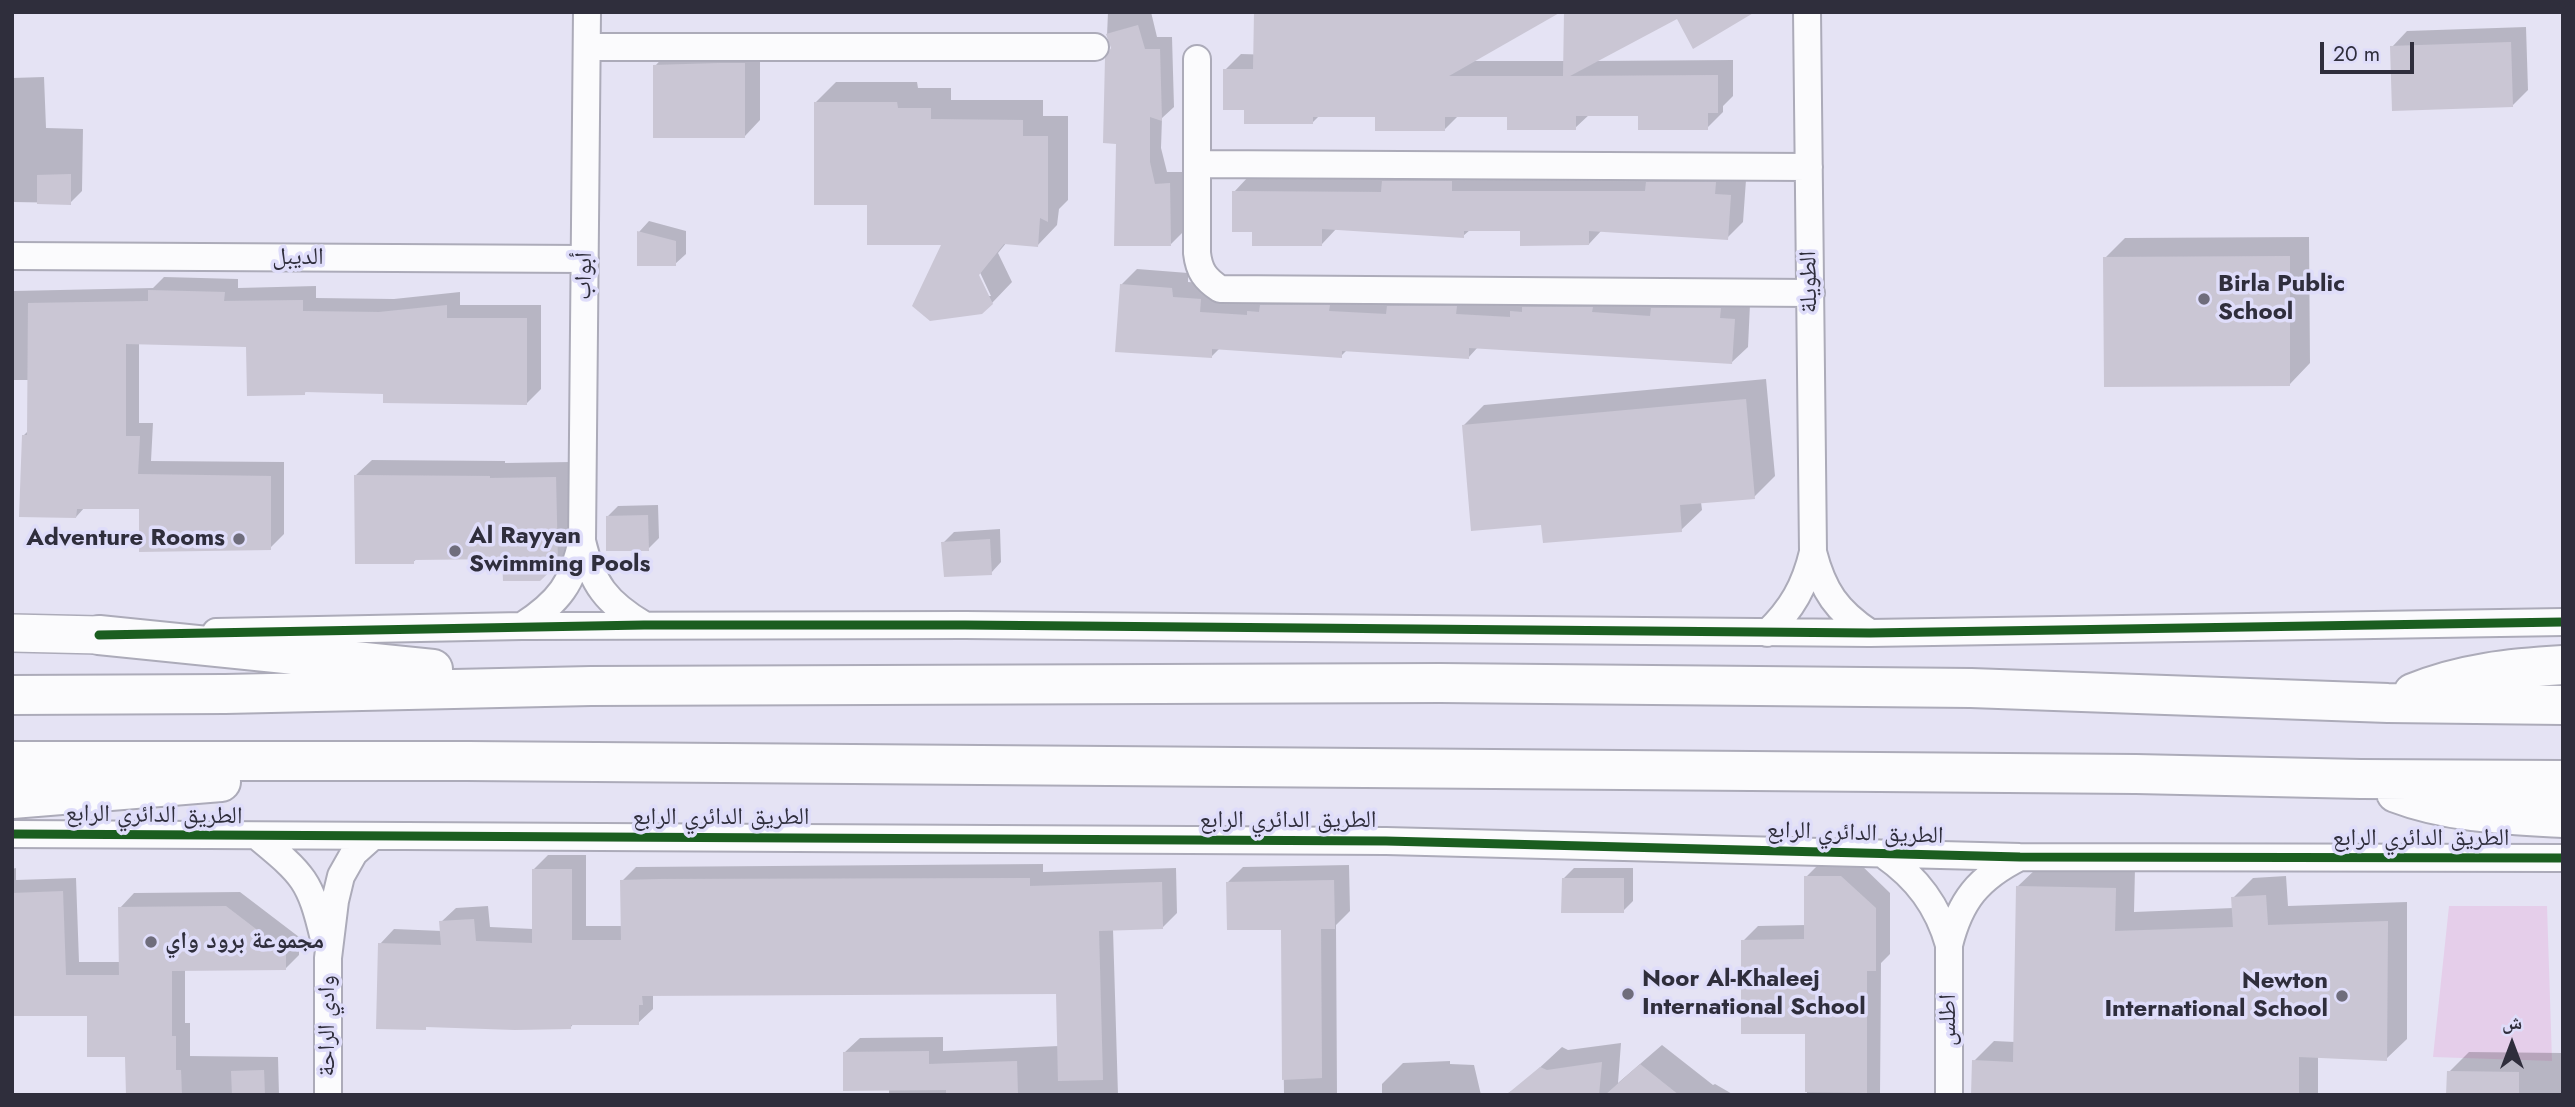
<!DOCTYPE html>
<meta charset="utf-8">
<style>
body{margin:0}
#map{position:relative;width:2575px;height:1107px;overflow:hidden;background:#e5e3f4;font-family:Jost,"Noto Naskh Arabic",sans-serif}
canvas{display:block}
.frame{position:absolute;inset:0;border:14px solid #2f2e3c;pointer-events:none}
.north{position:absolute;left:2477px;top:1009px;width:70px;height:70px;-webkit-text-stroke:5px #dfddfa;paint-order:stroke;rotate:0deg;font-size:19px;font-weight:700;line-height:28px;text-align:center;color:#2f2e3c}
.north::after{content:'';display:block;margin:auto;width:24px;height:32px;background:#2f2e3c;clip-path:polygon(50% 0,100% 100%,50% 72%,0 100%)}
.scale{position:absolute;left:2320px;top:42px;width:94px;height:32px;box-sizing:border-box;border:4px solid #2f2e3c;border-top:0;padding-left:9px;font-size:21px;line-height:24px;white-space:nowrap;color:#2f2e3c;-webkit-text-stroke:5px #dfddfa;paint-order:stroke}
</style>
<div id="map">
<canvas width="2575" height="1107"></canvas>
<div class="frame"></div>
<div class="north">ش</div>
<div class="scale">20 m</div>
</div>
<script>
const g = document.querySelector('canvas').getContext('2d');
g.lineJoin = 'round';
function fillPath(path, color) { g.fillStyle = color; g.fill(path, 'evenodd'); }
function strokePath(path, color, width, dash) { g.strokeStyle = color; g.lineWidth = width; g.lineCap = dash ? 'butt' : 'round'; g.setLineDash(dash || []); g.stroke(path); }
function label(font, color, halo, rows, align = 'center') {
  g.font = font + ' Jost,"Noto Naskh Arabic",sans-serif'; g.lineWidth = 7; g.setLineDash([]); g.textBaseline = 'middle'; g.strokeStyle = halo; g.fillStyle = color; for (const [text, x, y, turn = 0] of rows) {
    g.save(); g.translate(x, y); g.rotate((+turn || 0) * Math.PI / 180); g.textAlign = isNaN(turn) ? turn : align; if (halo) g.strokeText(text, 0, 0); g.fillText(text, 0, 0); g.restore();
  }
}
const green = new Path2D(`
 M2449,906H2547L2552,1061L2433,1057Z`);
const shadow = new Path2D(`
 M1108,12H1151L1157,37H1172L1174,107L1162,118L1161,148L1167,172H1182L1183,232L1171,244L1118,142L1113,48L1107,36Z
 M1678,16L1594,61L1733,60V96L1723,106V112L1707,128L1640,114H1590L1575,128L1508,115H1459L1445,129L1377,115H1320L1313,122L1245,108L1225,70L1241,54L1472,61H1565Z
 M2526,27L2528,90L2512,106L2392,47L2407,31Z
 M760,48V120L745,136L655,66L670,50Z
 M44,77L46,128L83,129L82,191L70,203L13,202L12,78Z
 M836,82H917L918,88H951V100H1043V116H1068V200L1059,209L1057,225L1037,246L1007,242L998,253L1012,282L992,303L944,243L869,204L816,102ZM977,266L991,296H987L973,267Z
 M1249,176L1746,180L1743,222L1727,238L1602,230L1589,244L1522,230H1470L1463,236L1337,228L1322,244L1254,230L1234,192Z
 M649,221L686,231V254L675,264L639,232Z
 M2309,237L2310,363L2290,384L2105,258L2125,238Z
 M1137,269L1188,273V282L1215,284L1750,304L1748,347L1732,362L1478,347L1468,358L1347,350L1341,356L1220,348L1211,357L1121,285Z
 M164,277L238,279V288L316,286V298L394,299L460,292V305H541V389L527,403L384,392L307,390L304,394L248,345L139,343V423H153L151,461L284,462V534L270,548L141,507H85L76,517L23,436L29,430V380H12V278L13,291L153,288Z
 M1766,379L1775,476L1754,497L1701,502L1702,510L1681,530L1543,523L1463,426L1484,405Z
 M372,460L505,461V463L571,462L573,547L557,563L504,557L418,558L413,562L356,475Z
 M658,505L659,538L648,549L608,516L618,506Z
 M1000,529L1001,562L991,573L943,543L954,532Z
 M548,855H586V926H622V881L636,867L1043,864V872L1176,868L1177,913L1162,928L1113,929L1118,1095H889V1089L845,1052L860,1038L943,1037V1051L1059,1046L1058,993L653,994V1009L638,1023H574L570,1028L428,1025L425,1028L380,944L394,929L442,931L441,922L456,908L488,906L490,927L533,929V870Z
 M1857,861L1890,893V954L1881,963L1880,1095H1807V1032L1743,941L1758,926L1806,925V877L1821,862Z
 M1349,865L1350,911L1336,925L1337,1095H1284L1282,928L1227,883L1243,867Z
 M2038,867L2135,868L2134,912L2233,908V898L2253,878L2286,876L2288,906L2407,902V1039L2386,1059L2318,1056V1095H1972L1974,1061L1994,1041L2015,1042L2017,887Z
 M16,868V880L76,878L79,962H120V908L134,893L240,892L299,937V955L285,969H185V1023H190V1056L278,1057L279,1095H128L127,1056L89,1014L12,1011V869Z
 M1574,868H1633V901L1623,911L1564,878Z
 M1621,1043L1618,1083L1662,1045L1713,1085L1715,1084L1734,1095H1505L1521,1085L1562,1047L1568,1050Z
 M2469,1052L2563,1053V1095H2448L2449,1072Z
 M1450,1061V1064L1474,1065L1481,1095H1382V1084L1403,1063Z`);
const building = new Path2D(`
 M1254,12H1561L1449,76H1563L1564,12H1755L1693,49L1677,19L1570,76L1718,75V113H1708V130H1638V116H1576V130H1507V117H1445V131H1375V117H1313V124H1244V110H1223V69H1253Z
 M1138,25L1145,49H1160L1162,121L1150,117V162L1155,184L1170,183L1171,246H1114L1116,144L1103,143L1105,58L1111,48L1106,34Z
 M2511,42L2513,107L2392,111L2390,46Z
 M720,63H745V138H653V65Z
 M814,102H897L898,108H931V119L1023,120V136H1048V222L1040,218L1038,247L1004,244L979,275L993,304L982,314L930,321L912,306L941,245H867V205H814Z
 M71,174V205L37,204V175Z
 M1382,181H1452V191H1645L1646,182H1716L1715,194L1731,195L1728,240L1589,231V245L1520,246V231H1464V238L1322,229V246H1252V232H1232V191L1381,192Z
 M637,231L676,241V266H637Z
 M2290,256V386L2104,387L2103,257Z
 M1120,284L1172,288L1173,297L1201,299L1200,312L1247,315V311L1259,312L1260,305H1330L1329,311L1386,314L1387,306H1457L1456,314L1510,317V311L1522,312V307H1593L1592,312L1650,316L1651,308H1721L1720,318L1735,319L1732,364L1469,348V359L1342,351V358L1212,349V358L1115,352Z
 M148,290L225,292L224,301L303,300V311L379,312L447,305V318H527V405L383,403V394L305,392V395L247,396L246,347L126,344V436H140L138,474L271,476V550L139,552V509H77L76,518L19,517L22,435H27L28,303L148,301Z
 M1746,399L1755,499L1680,505L1682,532L1543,543L1541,525L1471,531L1462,425Z
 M354,475L490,476V478L556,477L558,564L540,581H503L502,559L414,560V564H355Z
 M648,515L649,551H606V516Z
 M990,539L992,575L944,577L941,542Z
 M532,869H572V940H621L620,880L660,879L1030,878V886L1162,882L1163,929L1099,931L1103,1080L1058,1081L1056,994L642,996L643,1005H639V1025H571V1029L515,1030L426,1027V1030L376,1029L378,943L441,945L439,921L474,919L476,941L532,943Z
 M1804,876H1841L1876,908V971H1867V1093L1805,1092V1034H1741V940L1804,939Z
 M1562,878H1624V913H1561Z
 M1334,880L1335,929H1321L1322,1078L1282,1080L1281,930H1227L1226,882Z
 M2016,886L2116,888L2115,931L2233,927L2231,897L2266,895L2268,925L2388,921L2387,1061L2299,1057V1095H1971L1972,1060L2013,1062Z
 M63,891L66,975H119L118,907L226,906L286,952V970L172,971V1036H176V1070H181L182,1095H126L125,1057H87V1016H12V893Z
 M929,1051V1064L1017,1061L1018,1095H946V1090L843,1091V1052Z
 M1602,1062L1599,1095H1506L1540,1067L1547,1070Z
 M1640,1064L1679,1095H1605Z
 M264,1070L265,1095H232L231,1071Z
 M2447,1071L2519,1072V1095H2446Z`);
const minor = new Path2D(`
 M588,47H1095
 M1197,59V253C1199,271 1205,279 1220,289L1811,293
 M1197,164L1809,167
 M12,256L585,259
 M582,541C592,584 607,603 644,625
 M1813,552C1823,591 1837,611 1870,633
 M522,626C559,602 573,583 582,540L587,12
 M216,632L522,626L965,625L1870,633L2563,622
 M1767,633C1792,609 1805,586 1813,552L1807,12
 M12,834L1386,841L2020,857L2563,858
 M258,837C304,875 310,880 324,939
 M1884,855C1917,878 1938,906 1949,945
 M328,1095V958L335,901L341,876L354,853L373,836
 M1949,1095V945C1960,901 1978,878 2020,857`);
const secondary = new Path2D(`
 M12,633L99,635`);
const primary = new Path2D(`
 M99,635L433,669
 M2413,693C2461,673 2511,668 2563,665
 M12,695L225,694L591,686L1440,683L1971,688L2388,703L2563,705
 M12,761H467L2136,774L2361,779L2563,780
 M2396,793C2448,813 2507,815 2563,818
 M12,799L221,782`);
const cycleway = new Path2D(`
 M99,635L644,625H965L1870,633L2563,622
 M12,834L1386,841L2020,857L2563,858`);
const markers = [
 [2204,299,7,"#6f6d7c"],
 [239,539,7,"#6f6d7c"],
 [455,551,7,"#6f6d7c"],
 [151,942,7,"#6f6d7c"],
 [1628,994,7,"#6f6d7c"],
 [2342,996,7,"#6f6d7c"]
];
const streetNames = [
 ["الديبل",298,258],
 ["أبواب",585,276,-89],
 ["الطويلة",1810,282,-91],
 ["الطريق الدائري الرابع",154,816,1],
 ["الطريق الدائري الرابع",721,818],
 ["الطريق الدائري الرابع",1288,821],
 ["الطريق الدائري الرابع",1855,834,2],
 ["الطريق الدائري الرابع",2421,839],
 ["اطلس",1949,1020,-90],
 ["وادي الراحة",328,1026,-90]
];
const poiNames = [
 ["Birla Public",2218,285],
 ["School",2218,313],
 ["Al Rayyan",469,537],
 ["Swimming Pools",469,565],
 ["Adventure Rooms",225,539,"right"],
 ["مجموعة برود واي",165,942],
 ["Noor Al-Khaleej",1642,980],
 ["International School",1642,1008],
 ["Newton",2328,982,"right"],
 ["International School",2328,1010,"right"]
];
fillPath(green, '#e5ceea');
fillPath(shadow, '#0003');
fillPath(building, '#cac6d4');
strokePath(minor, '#acabb9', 30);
strokePath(secondary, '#acabb9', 40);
strokePath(primary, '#acabb9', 42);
strokePath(minor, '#fbfbfd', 26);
strokePath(secondary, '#fbfbfd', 37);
strokePath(primary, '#fbfbfd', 38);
strokePath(cycleway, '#1b5e20', 9);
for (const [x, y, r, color] of markers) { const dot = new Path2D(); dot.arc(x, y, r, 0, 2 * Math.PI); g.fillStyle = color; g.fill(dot); strokePath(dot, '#dfddfa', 2.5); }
label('24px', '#2f2e3c', '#dfddfa', streetNames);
label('bold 24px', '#2f2e3c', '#dfddfa', poiNames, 'left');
</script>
